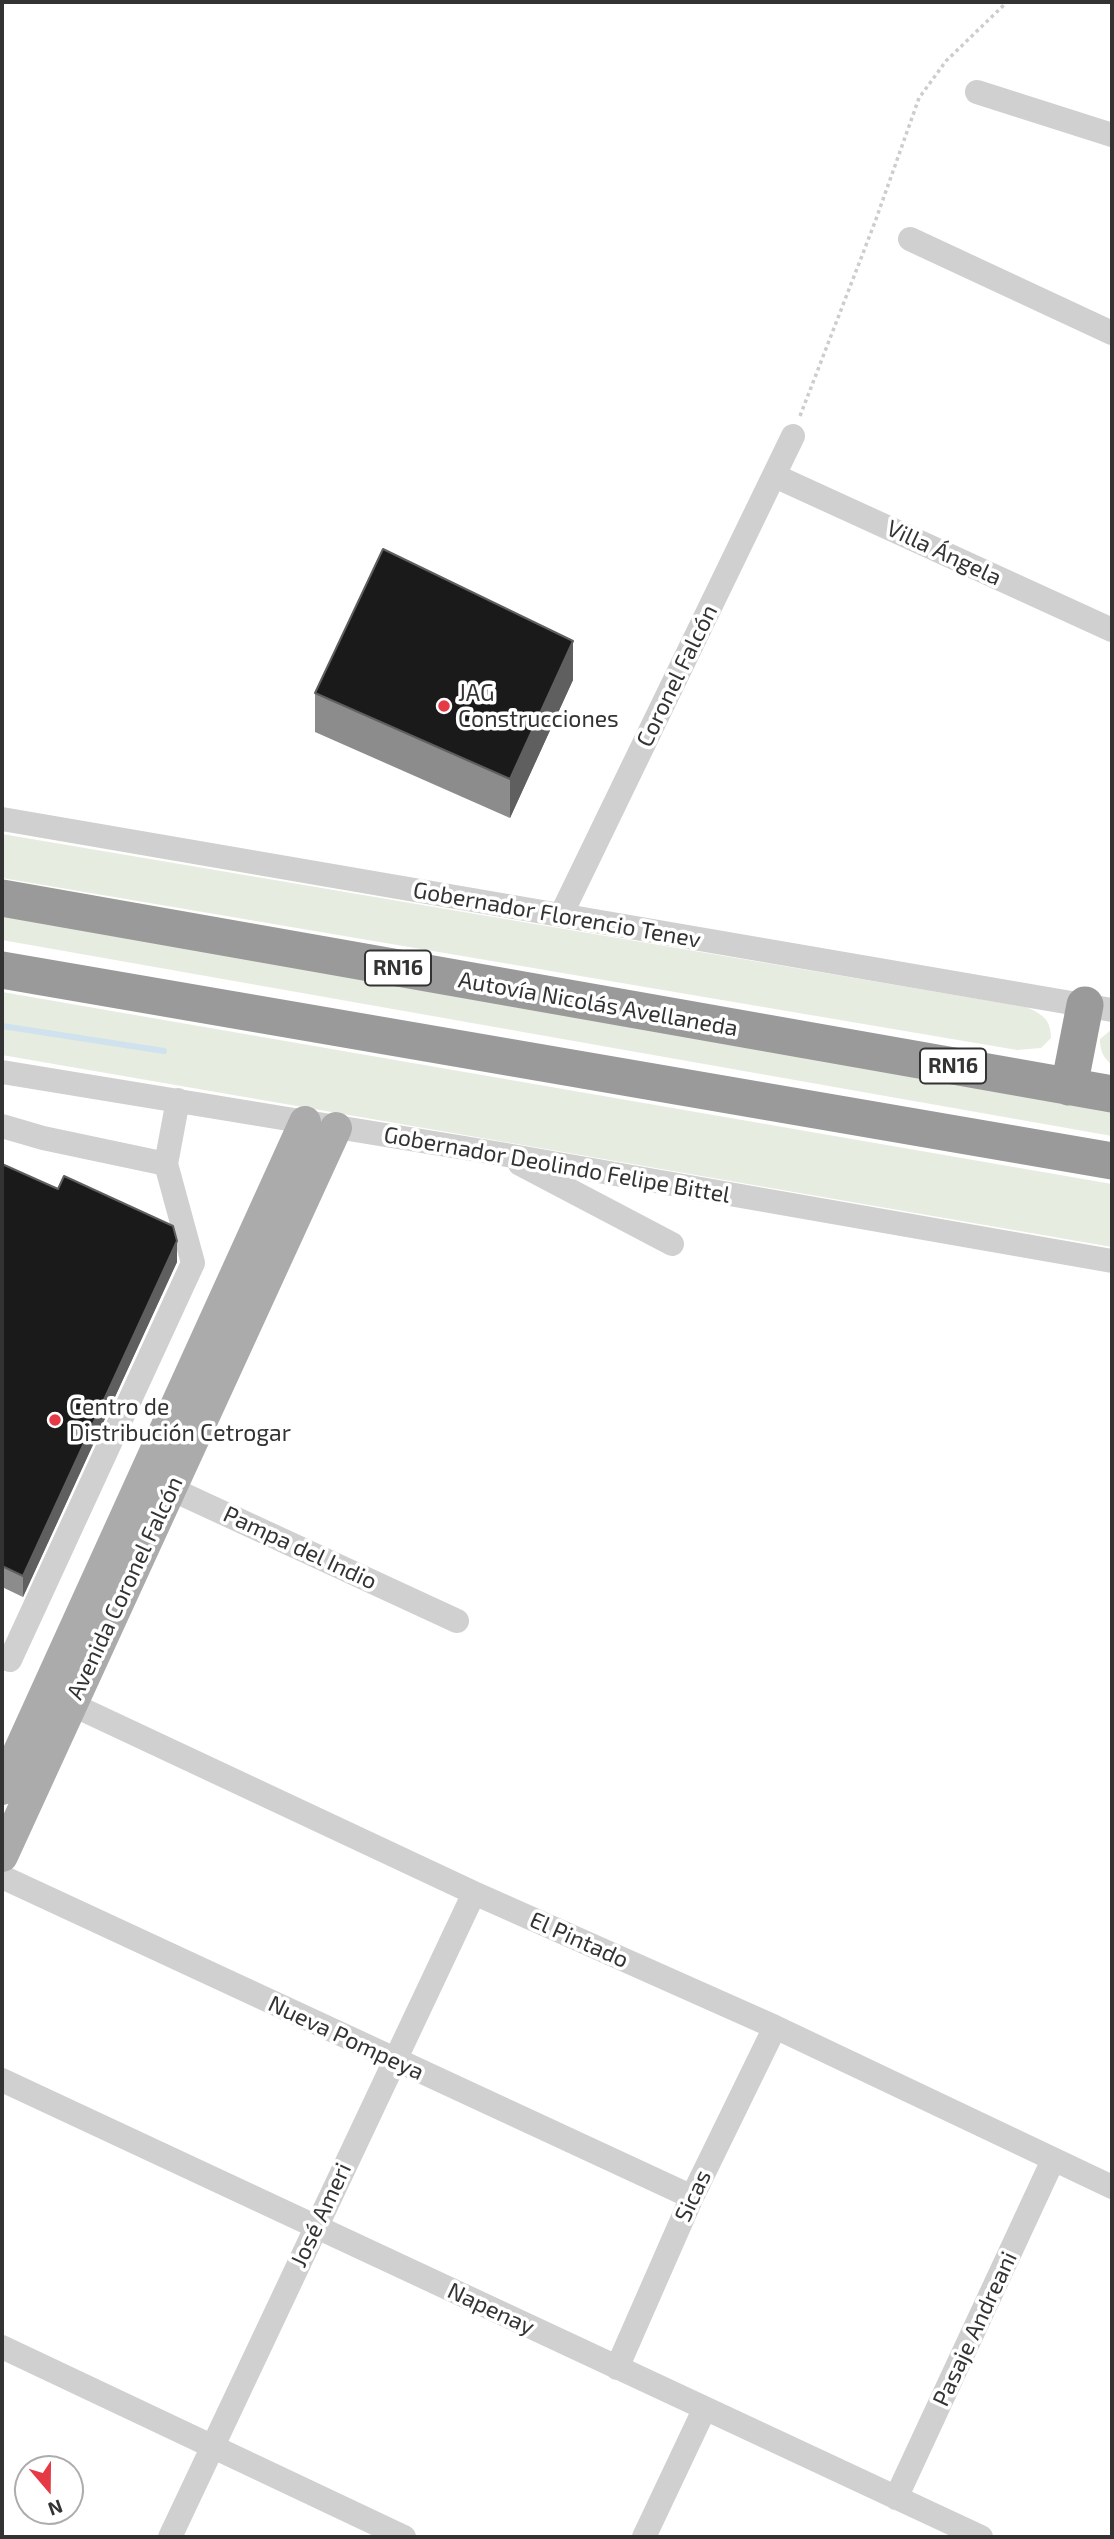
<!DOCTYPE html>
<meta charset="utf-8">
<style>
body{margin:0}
#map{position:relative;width:1114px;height:2539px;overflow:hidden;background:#fff;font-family:"Exo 2",sans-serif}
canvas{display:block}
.frame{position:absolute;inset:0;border:4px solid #333;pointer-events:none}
.north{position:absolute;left:14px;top:2455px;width:70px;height:70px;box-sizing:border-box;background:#fff;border:2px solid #adadad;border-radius:50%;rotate:160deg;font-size:19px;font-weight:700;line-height:28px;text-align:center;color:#333}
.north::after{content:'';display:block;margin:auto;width:24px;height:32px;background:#e63946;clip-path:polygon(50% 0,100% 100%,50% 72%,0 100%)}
</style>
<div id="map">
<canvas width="1114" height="2539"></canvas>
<div class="frame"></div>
<div class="north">N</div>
</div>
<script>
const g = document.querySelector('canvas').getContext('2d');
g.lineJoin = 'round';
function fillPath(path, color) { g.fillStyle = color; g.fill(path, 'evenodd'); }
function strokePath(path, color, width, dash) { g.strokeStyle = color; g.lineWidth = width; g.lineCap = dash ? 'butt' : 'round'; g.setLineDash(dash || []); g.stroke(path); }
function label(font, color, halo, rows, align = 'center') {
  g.font = font + ' "Exo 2",sans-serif'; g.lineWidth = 7; g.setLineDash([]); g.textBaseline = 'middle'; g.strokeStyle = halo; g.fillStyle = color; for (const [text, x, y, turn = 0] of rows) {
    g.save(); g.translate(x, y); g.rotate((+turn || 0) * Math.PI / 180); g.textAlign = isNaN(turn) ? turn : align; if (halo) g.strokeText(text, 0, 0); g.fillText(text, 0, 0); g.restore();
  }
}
const green = new Path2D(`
 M2,834L1026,1007C1042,1014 1051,1019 1051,1038L1041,1048L1017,1050L2,878Z
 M2,913L1112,1110V1136L2,940Z
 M2,992L1112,1184V1247L2,1055Z
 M1112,1029V1065C1103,1057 1100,1051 1100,1039Z`);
const stream = new Path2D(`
 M2,1026L164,1051`);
const path = new Path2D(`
 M800,416L875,222L919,98L946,61L1007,2`);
const minor = new Path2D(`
 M977,92L1112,135
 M910,239L1112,333
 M775,476L1112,630
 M2,819L1112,1010
 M561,915L793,436
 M2,1072L501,1154L1112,1261
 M2,1126L43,1138L166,1164
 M520,1164L672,1244
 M154,1481L457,1621
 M2,1656L10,1660L193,1263L166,1164L178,1100
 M56,1697L474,1893L775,2027L1112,2187
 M2,1877L692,2197
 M2,2080L981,2537
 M2,2347L404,2537
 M617,2368L692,2197L775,2027
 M896,2498L1053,2160
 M170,2537L474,1893
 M644,2537L704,2410`);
const major = new Path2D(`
 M2,1789L305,1122
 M2,1856L336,1128`);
const highway = new Path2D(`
 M2,898L1112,1094
 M2,970L1112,1161
 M1069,1087L1085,1005`);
const wall = new Path2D(`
 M573,680L510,818L315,732V693Z
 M2,1164L177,1262L23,1597L2,1587Z`);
const shadedWall = new Path2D(`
 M573,641V680L510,818V779Z
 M177,1241V1262L23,1597V1576Z`);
const building = new Path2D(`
 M383,549L573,641L510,779L315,693Z
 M2,1164L58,1189L64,1176L173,1226L177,1241L23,1576L2,1566Z`);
const markers = [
 [444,706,7,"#e63946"],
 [55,1420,7,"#e63946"]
];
const shields = [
 [398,968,66],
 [953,1066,66]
];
const shieldNames = [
 ["RN16",398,968],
 ["RN16",953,1066]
];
const streetNames = [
 ["Villa Ángela",944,553,25],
 ["Coronel Falcón",677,676,-64],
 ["Gobernador Florencio Tenev",557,915,10],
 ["Autovía Nicolás Avellaneda",598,1004,10],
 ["Gobernador Deolindo Felipe Bittel",557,1165,10],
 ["Pampa del Indio",300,1548,25],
 ["Avenida Coronel Falcón",125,1588,-65],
 ["El Pintado",579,1940,24],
 ["Nueva Pompeya",346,2038,25],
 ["Sicas",693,2196,-65],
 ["José Ameri",321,2215,-65],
 ["Napenay",491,2309,25],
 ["Pasaje Andreani",975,2329,-65]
];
const poiNames = [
 ["JAG",458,693],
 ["Construcciones",458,719],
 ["Centro de",69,1407],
 ["Distribución Cetrogar",69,1433]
];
fillPath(green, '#e6ecdf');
strokePath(stream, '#cfe2ee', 6);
strokePath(path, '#cdcdcd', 3.5, [3.5, 3.5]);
strokePath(minor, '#d0d0d0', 24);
strokePath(major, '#ababab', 32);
strokePath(highway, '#9a9a9a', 37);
fillPath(wall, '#8c8c8c');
fillPath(shadedWall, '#5f5f5f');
fillPath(building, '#1a1a1a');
strokePath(building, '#5f5f5f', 2);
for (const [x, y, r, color] of markers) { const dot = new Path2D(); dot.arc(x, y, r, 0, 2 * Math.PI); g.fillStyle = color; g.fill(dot); strokePath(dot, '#fff', 2.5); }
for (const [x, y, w] of shields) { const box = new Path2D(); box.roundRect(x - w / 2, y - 17.5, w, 35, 5); g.fillStyle = '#fff'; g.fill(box); strokePath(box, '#333', 2); }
label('bold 21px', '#333', null, shieldNames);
label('23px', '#333', '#fff', streetNames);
label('23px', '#333', '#fff', poiNames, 'left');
</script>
